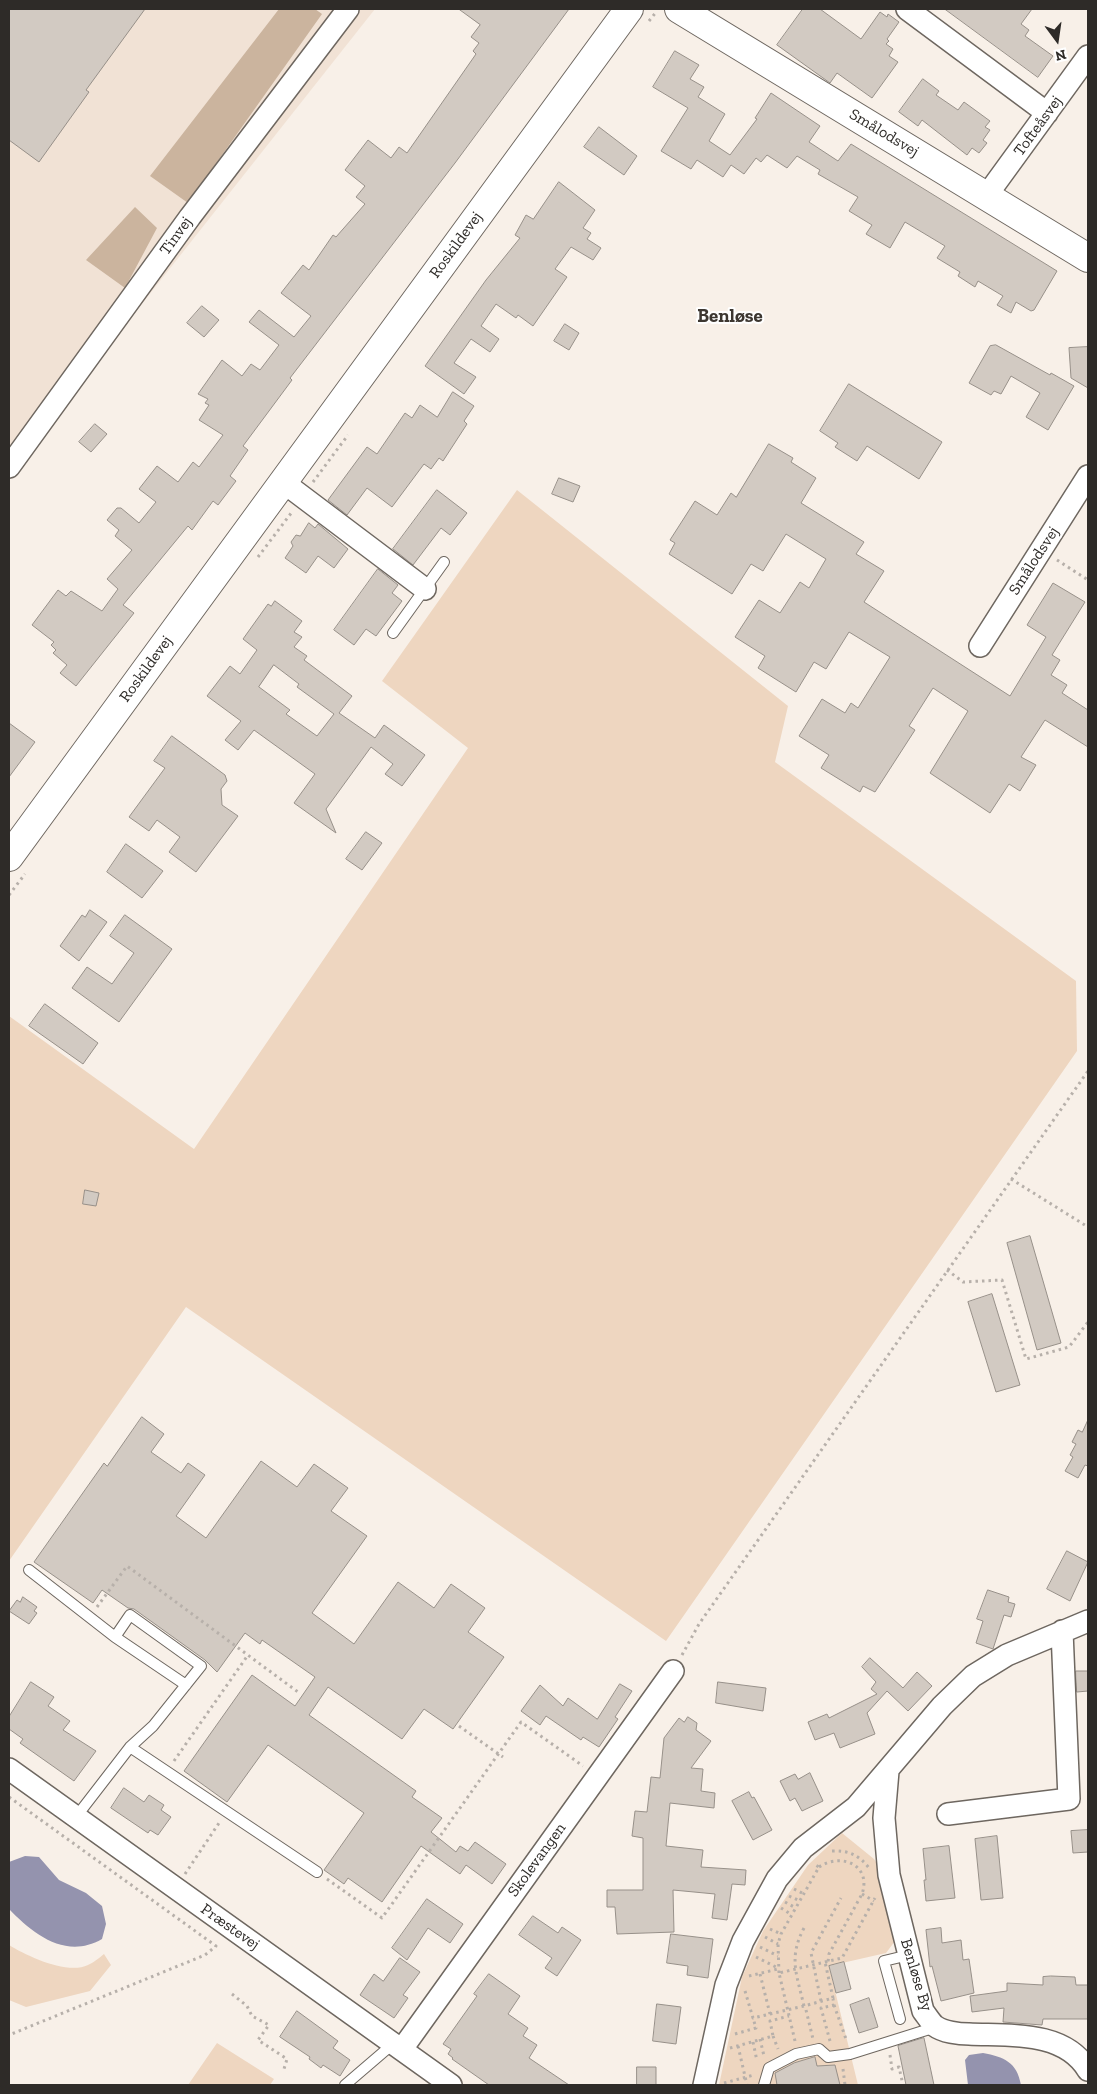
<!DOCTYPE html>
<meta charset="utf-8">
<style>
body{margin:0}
#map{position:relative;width:1097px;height:2094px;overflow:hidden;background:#f8f0e8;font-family:"Zilla Slab",serif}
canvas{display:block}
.frame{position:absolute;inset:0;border:10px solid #2e2b28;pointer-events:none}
.north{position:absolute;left:1032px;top:15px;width:50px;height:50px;-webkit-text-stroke:4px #fff;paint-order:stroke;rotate:166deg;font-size:14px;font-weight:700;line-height:20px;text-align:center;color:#2e2b28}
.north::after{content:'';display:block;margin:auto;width:18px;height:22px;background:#2e2b28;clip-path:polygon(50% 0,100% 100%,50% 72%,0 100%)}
</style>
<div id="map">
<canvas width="1097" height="2094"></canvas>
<div class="frame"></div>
<div class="north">N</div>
</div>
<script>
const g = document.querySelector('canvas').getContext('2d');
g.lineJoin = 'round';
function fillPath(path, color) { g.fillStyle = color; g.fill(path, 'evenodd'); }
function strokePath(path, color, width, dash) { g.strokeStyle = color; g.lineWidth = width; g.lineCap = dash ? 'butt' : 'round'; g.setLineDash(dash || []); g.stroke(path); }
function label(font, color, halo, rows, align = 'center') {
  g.font = font + ' "Zilla Slab",serif'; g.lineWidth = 4; g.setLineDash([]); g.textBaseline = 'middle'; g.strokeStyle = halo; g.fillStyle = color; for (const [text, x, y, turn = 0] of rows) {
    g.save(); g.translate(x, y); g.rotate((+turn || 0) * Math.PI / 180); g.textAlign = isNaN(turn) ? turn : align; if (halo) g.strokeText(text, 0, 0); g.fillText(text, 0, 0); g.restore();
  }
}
const built = new Path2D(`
 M9,9H375L9,472Z`);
const green = new Path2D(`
 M517,490L788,706L775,762L1076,981L1077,1051L666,1641L186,1307L9,1561V1016L194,1149L468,748L382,681Z
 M842,1833L874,1859L880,1868L895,1941L886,1953L829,1966L858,2085H719L742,1977L763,1931L808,1865Z
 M9,1945C27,1956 67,1975 88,1965C93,1963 99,1958 104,1954L111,1965L90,1991L26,2007L9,2000Z
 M217,2043L274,2079L270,2085H188Z`);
const forest = new Path2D(`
 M279,9H315L322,14L188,203L150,176Z
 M135,207L157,228L125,288L86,260Z`);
const water = new Path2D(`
 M25,1856L39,1857L59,1880L86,1893L102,1906L106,1924L102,1939C66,1960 33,1934 9,1909V1862Z
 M983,2053C1004,2057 1017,2062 1021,2085H968L965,2060L969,2055Z`);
const building = new Path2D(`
 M9,9H145L86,90L89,92L39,162L9,140Z
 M459,9H569L455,163L290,378L292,380L243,446L248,450L230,476L236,481L218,505L213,501L192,530L188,526L123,605L134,613L76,686L60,673L67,665L53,653L56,650L51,645L54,642L32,625L58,590L66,596L71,591L102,611L118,589L107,579L132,550L115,536L119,530L107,520L117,508H121L139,523L156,502L139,489L157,466L178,482L193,462L199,467L223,435L199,420L209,405L205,403L208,399L198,394L222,360L242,376L251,364L260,370L279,345L249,322L259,310L294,337L311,316L281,293L303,265L309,270L333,235L336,237L365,204L356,197L365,186L345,170L368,140L391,158L399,147L407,153L476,54L473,51L479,43L471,37L480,25Z
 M803,9H820L861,39L880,12L887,17L888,14L899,22L887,39L889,41L886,44L893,49L889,56L898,62L872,98L837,73L830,83L777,45Z
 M945,9H1032L1021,24L1029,30L1025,36L1053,56L1038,77Z
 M675,51L699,65L690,79L704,87L698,97L725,114L709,141L730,155L757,119L755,118L771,93L820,126L809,142L838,161L851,144L1057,271L1034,310L1031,311L1016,302L1011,313L997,305L1003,296L978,281L975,287L958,276L960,272L937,258L945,246L905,222L890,248L866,234L872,225L849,211L858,197L818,174L820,170L797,156L787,168L767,155L761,162L756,158L744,174L731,165L723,177L697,160L691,169L661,151L688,108L653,87Z
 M923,79L939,91L936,95L958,110L964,102L990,121L985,127L990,130L983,140L987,143L979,153L972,148L967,155L922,120L918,126L899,112Z
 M599,127L637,156L624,175L584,147Z
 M559,182L595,210L583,228L591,233L587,239L601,248L593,260L571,247L555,269L567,277L533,326L518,315L516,318L496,304L481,326L499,339L490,352L471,339L454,363L476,377L464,394L425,366L486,280L520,238L515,235L526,215L533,219Z
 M202,306L219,320L204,337L187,323Z
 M565,324L579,333L569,350L554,341Z
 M996,345L1050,375L1051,373L1074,386L1048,430L1026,417L1040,393L1011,376L1001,394L994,391L991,395L969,383L990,346Z
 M1088,347V388L1071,378L1069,348Z
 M849,384L942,442L919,479L867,446L857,461L835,447L838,443L820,431Z
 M453,392L474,406L464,421L467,424L443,461L439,458L431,469L424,464L392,507L367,488L347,515L328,500L367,447L377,454L405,413L412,418L420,405L437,417Z
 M95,424L107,434L91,452L79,442Z
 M769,444L793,458L791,462L816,478L801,503L864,542L856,554L884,571L864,602L1010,696L1046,637L1027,625L1053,583L1085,602L1052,655L1060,660L1051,675L1067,685L1062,693L1088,710V747L1045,720L1021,757L1036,765L1020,791L1009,784L990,813L930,773L968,711L933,688L909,726L915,730L875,792L863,786L860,792L821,768L829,755L799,736L822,699L845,713L851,703L858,708L890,657L849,632L826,669L814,662L796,692L758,668L765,656L735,637L759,600L780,613L800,582L809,588L826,559L786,534L763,571L751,564L732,594L669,554L675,543L670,540L695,501L717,515L731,493L736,497Z
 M559,478L580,486L573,502L552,494Z
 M437,490L467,513L450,535L441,528L413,565L393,549Z
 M309,523L315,528L318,524L348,549L334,568L318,556L306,573L285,558L293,546L291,542L296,535L300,536Z
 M378,569L398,585L392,593L402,601L376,636L366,629L354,645L334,630Z
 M275,601L302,621L294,632L302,637L294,647L307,656L304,660L352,696L339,713L375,738L384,725L425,755L402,786L385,774L393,764L371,747L326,809L336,833L294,803L315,774L254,730L238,750L225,740L241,721L207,696L230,666L240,674L257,650L243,639L268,604L271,606ZM274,665L299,684L297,687L334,714L317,736L286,714L290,710L259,687Z
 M9,723L35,742L9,777Z
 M172,736L225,775L227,781L221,789L222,805L238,816L196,872L169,852L180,837L157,820L149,831L129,817L165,768L154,761Z
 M366,832L382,843L362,870L346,859Z
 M126,844L163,871L142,898L107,872Z
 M90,910L107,922L79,961L60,946L82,915L85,917Z
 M125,915L172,949L119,1022L72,988L87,967L112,984L134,953L110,936Z
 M45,1004L98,1043L83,1064L29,1026Z
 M85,1190L99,1193L96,1206L83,1204Z
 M1030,1236L1061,1343L1037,1350L1007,1243Z
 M992,1294L1020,1385L996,1392L968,1302Z
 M142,1417L164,1434L151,1452L181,1473L188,1463L205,1475L176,1516L206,1538L261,1461L297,1487L314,1464L348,1488L331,1511L367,1536L312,1613L354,1644L398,1582L434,1608L451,1584L485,1608L468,1632L504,1657L453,1729L424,1709L402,1739L328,1687L309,1715L416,1791L412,1797L442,1818L431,1832L456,1852L460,1846L468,1851L475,1842L506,1864L492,1884L466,1865L460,1874L421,1846L382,1902L348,1878L344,1884L324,1870L364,1813L268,1745L227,1802L184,1771L252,1675L295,1706L315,1677L262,1640L260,1644L245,1633L217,1672L205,1660L134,1609L128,1608L102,1590L93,1603L34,1562L104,1463L107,1466Z
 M1088,1420V1466L1085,1465L1078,1478L1065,1471L1073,1457L1070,1455L1076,1444L1072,1442L1078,1430L1082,1432Z
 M1067,1551L1088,1562L1070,1601L1047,1589Z
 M988,1590L1009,1597L1008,1602L1015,1604L1011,1617L1004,1615L993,1649L976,1643L983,1621L977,1619Z
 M23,1597L37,1607L34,1611L37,1613L29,1624L9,1611L17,1600L20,1602Z
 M870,1658L903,1688L917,1672L932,1686L908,1711L887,1691L867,1713L875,1734L840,1748L834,1733L815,1740L808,1722L827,1714L829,1718L877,1694L871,1689L876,1682L862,1667Z
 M1076,1671H1088V1691L1077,1692Z
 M31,1682L54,1697L48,1706L70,1721L63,1730L96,1751L74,1781L20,1743L23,1739L9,1729V1717Z
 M718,1682L766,1688L763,1711L716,1703Z
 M620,1684L632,1691L615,1717L618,1719L599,1747L583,1737L581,1740L546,1716L540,1725L521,1711L540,1685L563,1706L568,1698L597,1719Z
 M688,1717L697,1723L696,1730L711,1741L691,1768L703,1769L701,1791L715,1793L714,1808L670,1803L666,1846L703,1850L701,1867L746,1870L745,1885L732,1884L727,1920L712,1918L715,1894L673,1890L674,1932L617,1934L615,1907H607V1890H643V1838L632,1836L635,1811L647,1812L651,1777L660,1778L664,1738L679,1718L684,1722Z
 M810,1773L823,1801L802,1811L795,1798L790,1801L780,1781L795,1774L798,1779Z
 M124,1788L144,1802L149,1795L164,1805L161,1810L171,1817L158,1835L150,1830L148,1833L111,1808Z
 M749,1792L752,1798L754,1797L772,1830L753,1840L732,1801Z
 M1088,1830V1852L1073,1853L1071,1831Z
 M997,1836L1003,1898L981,1900L975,1839Z
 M949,1846L955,1898L926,1901L924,1880H926L923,1849Z
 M427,1899L463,1924L450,1943L428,1928L407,1960L392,1948Z
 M533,1916L558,1933L562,1927L581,1940L557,1976L545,1968L552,1958L519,1935Z
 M941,1928L942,1943L961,1940L963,1960L969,1959L974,1993L941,2001L932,1966L930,1967L926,1930Z
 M671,1934L713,1939L708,1978L687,1975L688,1966L667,1963Z
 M400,1958L420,1972L403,1995L408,1998L394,2018L360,1995L374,1974L383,1981Z
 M844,1962L851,1989L836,1993L829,1966Z
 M489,1974L520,1996L508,2014L528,2028L523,2036L537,2045L529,2058L569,2085H489L452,2059L453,2058L448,2054L451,2049L443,2044L477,1996L474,1994Z
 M1051,1976L1075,1977L1076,1985H1088V2019H1043L1042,2025L1003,2022L1004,2008L972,2012L970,1996L1007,1991V1983L1043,1985V1977Z
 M869,1998L878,2027L859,2033L850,2005Z
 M657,2004L681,2007L676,2044L653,2041Z
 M297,2011L338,2041L333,2048L350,2060L340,2076L323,2065L321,2068L309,2059L310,2057L280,2037Z
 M924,2038L934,2085H906L898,2046Z
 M815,2057L817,2066L835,2065L840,2085H777L775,2073L794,2063Z
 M637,2067H656V2085H637Z`);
const path = new Path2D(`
 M649,21L657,11
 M313,482L348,435
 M258,557L292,512
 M1057,560L1088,580
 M9,895L25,874
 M1011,1179L1088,1227
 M947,1270L963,1282L1002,1280L1026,1359L1069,1347L1088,1322
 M97,1607L127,1566L298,1692
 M682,1655L699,1624L1088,1071
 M459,1726L503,1757
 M174,1761L248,1655
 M9,1797L216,1946L205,1955L9,2035
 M832,1851C848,1850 859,1855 869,1868
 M819,1867C841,1852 872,1865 862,1894L829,1954L828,1962
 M185,1874L219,1823
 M327,1879L382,1918L521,1722L583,1766
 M794,1889L804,1894
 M862,1894L874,1901
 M789,1896L800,1901
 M785,1902L796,1908
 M781,1908L792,1915
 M804,1928C788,1958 797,1975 804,2006L833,1998L825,1962
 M770,1929L781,1934
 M765,1937L778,1944
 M760,1947L778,1956
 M756,1957L778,1968
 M779,1973L778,1944L781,1934L819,1867L814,1864
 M760,1974L770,2014
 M749,1976L778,1969
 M745,1991L753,2018L804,2006
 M232,1994L247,2006L252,2016L269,2025L258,2040L287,2059L284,2069
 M821,2001L811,1953L841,1898
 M834,2005L846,2039
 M806,2010L813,2039
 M735,2034L756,2028L753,2018
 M773,2036L778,2049
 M760,2039L764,2056
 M795,2041L779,1973L842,1958L875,1898
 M830,2041L821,2008L834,2005L833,1999
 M753,2042L757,2061
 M738,2046L747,2085
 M730,2048L773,2036L770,2021L789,2016
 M890,2055L892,2069L899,2067L903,2085
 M843,2069L845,2085
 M724,2083L754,2075`);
const lane = new Path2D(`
 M393,633L444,562
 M29,1570L115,1637
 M130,1747L317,1872
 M76,1817L130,1747L153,1726L201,1666L130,1615L115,1637L186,1685
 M900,2019L884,1961L909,1955
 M345,2085L394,2043
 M764,2085L769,2068L796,2054L819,2049L828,2057L850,2054L936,2027`);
const street = new Path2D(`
 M907,9L1047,113
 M987,195L1088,56
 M9,467L190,217L348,9
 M283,482L425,589
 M980,646L1088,476
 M9,1769L451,2085
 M888,1771L884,1818L889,1875L923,2011C927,2016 931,2023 935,2026C943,2032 959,2034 969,2034C1009,2036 1064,2030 1088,2070
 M948,1814L1069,1799L1062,1631
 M402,2049L673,1671
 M704,2085L726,1985L743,1941L777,1879L803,1848L856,1807L942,1706L973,1676L1007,1655L1088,1621`);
const secondary = new Path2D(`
 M679,9L1088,258
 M9,857L629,9`);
const streetNames = [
 ["Tofteåsvej",1038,126,-54],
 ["Smålodsvej",884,133,31],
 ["Tinvej",176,236,-54],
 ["Roskildevej",456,245,-54],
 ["Smålodsvej",1034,561,-57],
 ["Roskildevej",146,669,-54],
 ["Skolevangen",537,1860,-54],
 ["Præstevej",230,1927,35],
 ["Benløse By",916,1975,73]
];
const quarterNames = [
 ["Benløse",730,317]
];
fillPath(built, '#f1e2d5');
fillPath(green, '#eed6c0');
fillPath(forest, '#cbb49e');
fillPath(water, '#9493ae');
fillPath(building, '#d2cac2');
strokePath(building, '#979089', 1);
strokePath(lane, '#6e6760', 12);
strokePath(street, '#6e6760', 24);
strokePath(secondary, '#6e6760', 30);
strokePath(path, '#b7b0aa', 3, [2.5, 4]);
strokePath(lane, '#fff', 10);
strokePath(street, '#fff', 21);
strokePath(secondary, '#fff', 28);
label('16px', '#2e2b28', '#fff', streetNames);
label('bold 19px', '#3d3731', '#fff', quarterNames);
</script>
